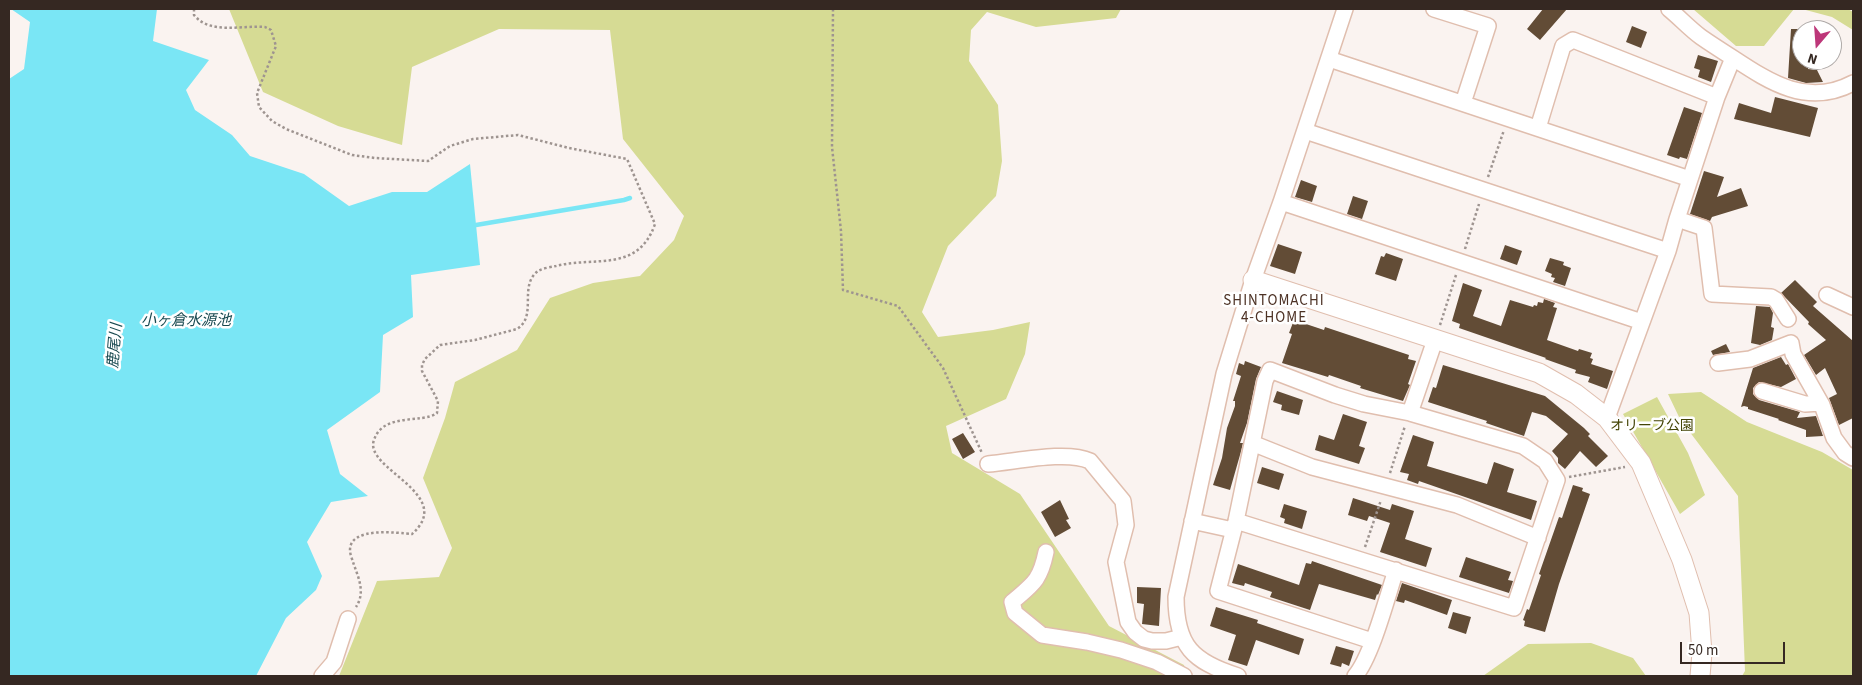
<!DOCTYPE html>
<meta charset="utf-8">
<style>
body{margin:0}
#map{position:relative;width:1862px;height:685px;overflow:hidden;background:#faf3f0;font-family:"Source Sans 3",sans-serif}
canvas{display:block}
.frame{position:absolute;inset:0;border:10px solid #352822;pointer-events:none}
.north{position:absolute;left:1792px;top:20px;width:50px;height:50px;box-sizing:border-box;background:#fff;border:1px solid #aea9a7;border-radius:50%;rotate:198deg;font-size:14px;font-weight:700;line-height:20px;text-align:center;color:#352822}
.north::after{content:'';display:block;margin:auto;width:18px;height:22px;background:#bd3779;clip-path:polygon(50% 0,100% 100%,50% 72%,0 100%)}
.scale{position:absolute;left:1680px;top:642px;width:105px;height:22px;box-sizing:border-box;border:2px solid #352822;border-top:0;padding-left:6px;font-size:15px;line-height:18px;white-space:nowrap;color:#352822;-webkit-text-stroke:4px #fff;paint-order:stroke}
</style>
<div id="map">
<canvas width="1862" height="685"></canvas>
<div class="frame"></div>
<div class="north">N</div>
<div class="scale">50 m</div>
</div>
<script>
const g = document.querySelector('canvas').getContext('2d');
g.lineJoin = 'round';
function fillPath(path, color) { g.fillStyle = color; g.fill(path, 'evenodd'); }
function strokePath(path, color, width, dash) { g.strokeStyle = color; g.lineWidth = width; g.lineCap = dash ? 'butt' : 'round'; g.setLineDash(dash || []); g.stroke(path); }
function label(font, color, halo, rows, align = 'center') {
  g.font = font + ' "Source Sans 3","Noto Sans JP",sans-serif'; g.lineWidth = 5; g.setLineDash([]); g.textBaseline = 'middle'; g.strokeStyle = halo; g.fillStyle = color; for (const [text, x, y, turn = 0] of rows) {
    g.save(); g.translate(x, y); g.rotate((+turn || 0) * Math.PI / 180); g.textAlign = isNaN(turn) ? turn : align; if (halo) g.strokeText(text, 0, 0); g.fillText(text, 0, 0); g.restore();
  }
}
const green = new Path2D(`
 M229,9H1121L1116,18L1036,27L987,12L971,30L969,61L998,105L1002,161L996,196L948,246L922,312L938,337L993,330L1030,322L1025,354L1006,399L946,426L952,453L1020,494L1109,626L1184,665L1187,676H339L377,581L439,577L452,548L423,478L445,418L455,382L517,350L550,298L593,283L640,276L674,240L684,216L623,139L610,30L499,29L412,67L402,145L338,126L263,92Z
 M1693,9H1794L1764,46H1736Z
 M1802,9H1848L1853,12V30L1832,17Z
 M1701,392L1747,422L1822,452L1853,470V676H1742L1745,671L1738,496L1680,419L1668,394Z
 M1657,397L1688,453L1705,495L1680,514L1623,414Z
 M1591,643L1633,658L1646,676H1483L1528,644Z`);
const water = new Path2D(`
 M11,9H157L153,41L209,60L186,90L195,110L232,135L250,156L304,174L349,206L392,192H427L470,164L480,265L411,275L413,317L383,335L380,392L327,430L340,474L368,496L331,502L307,542L322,576L316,590L286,618L256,676H9V79L24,69L30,22Z`);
const stream = new Path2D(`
 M476,225L624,200L630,198`);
const building = new Path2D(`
 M1543,9H1567L1540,40L1527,29Z
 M1632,26L1647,32L1641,48L1626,42Z
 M1791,29H1802V60H1808V69L1817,70L1823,82L1806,83L1788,78Z
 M1698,55L1718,61L1711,82L1698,77L1700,70L1694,68Z
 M1775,97L1818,108L1810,137L1734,119L1739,103L1771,113Z
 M1684,107L1702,113L1687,159L1680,157L1679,159L1667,155Z
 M1704,171L1724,177L1717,197L1741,188L1748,206L1712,217L1710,221L1690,214Z
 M1301,180L1317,186L1312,202L1295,197Z
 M1353,196L1368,201L1362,219L1347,214Z
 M1278,244L1302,252L1295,274L1270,266Z
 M1505,245L1522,251L1517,265L1500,259Z
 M1386,253L1403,259L1396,281L1375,274L1381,256L1384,257Z
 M1550,258L1564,262L1563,265L1571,268L1565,286L1553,282L1555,278L1551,277L1552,274L1545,271Z
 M1795,280L1817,302L1813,306L1853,341V418L1839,425L1829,398L1837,394L1825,368L1816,375L1804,355L1826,340L1808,324L1809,322L1781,293Z
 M1463,283L1482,290L1473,316L1501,326L1510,300L1533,307L1534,305L1537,306L1538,302L1543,303L1544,299L1555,303L1553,307L1557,308L1547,340L1578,351L1579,349L1592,353L1590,358L1593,359L1591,364L1613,371L1607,389L1588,382L1590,377L1575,373L1576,370L1545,359L1546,358L1459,328L1460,324L1452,321Z
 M1756,306L1770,307L1773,313L1771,327L1774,328L1772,340L1760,345L1751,343Z
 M1294,320L1324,330L1325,327L1409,355L1408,359L1416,361L1408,384L1410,385L1403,401L1360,388L1361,386L1329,375L1328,377L1282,363L1292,334L1289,333Z
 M1726,344L1730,352L1713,355L1711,351Z
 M1781,357L1786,365L1788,364L1796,379L1781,387L1759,382L1753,388V394L1759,400L1800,412L1797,418L1816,416L1823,436L1806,437V430L1778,420L1779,419L1748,409V407L1744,406L1741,407L1753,368Z
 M1245,361L1261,367L1256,379L1247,423L1240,443H1243L1240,455L1230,490L1213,485L1222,458L1227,428L1235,406V401H1233L1241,376L1236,374L1239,363L1244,365Z
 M1443,365L1545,396L1584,428L1590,434L1588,436L1608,456L1596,467L1580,451L1565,469L1558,463V458L1552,451L1568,434L1546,416L1532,412L1524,436L1486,423L1487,421L1428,402L1433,387L1436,388Z
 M1277,391L1303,400L1299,415L1281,410L1282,405L1273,402Z
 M1343,414L1367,422L1359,446L1365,448L1359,464L1315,450L1319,435L1334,440Z
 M963,433L975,452L963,459L952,439Z
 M1413,435L1434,442L1427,466L1487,484L1494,462L1514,469L1507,492L1537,501L1531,520L1419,481L1418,484L1407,480L1409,474L1400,472Z
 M1262,467L1284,474L1279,490L1257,483Z
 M1573,485L1583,488L1582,491L1590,494L1559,584L1545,632L1524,626L1525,621L1523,620L1527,609L1529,610L1541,575L1539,574L1559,517L1562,518Z
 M1353,498L1390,510L1392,504L1414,511L1405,539L1432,548L1426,567L1380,552L1390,523L1369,516L1367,521L1348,515Z
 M1060,500L1069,519L1066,520L1071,528L1055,537L1041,512Z
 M1284,504L1307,511L1302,529L1284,523L1285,519L1280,517Z
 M1466,557L1511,572L1508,580L1513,581L1509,593L1459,577Z
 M1312,561L1382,585L1378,595L1377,594L1375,600L1319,584L1310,610L1270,597L1272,592L1245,583L1244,586L1232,583L1238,564L1299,585L1306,563L1311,564Z
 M1402,583L1452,600L1447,615L1405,600L1404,603L1396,601Z
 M1137,587L1161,588L1159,626L1142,624L1144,604L1137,603Z
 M1216,607L1258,620L1257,623L1304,639L1299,655L1256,640L1247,666L1228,660L1236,635L1210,626Z
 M1453,612L1471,617L1466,634L1448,628Z
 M1336,646L1354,651L1349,666L1342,663L1341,667L1330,664Z`);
const path = new Path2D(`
 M194,9V15C210,35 242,25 265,27L271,30L276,46L257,93L259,107L272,121L286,129L352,155L375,158L428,161L450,146L473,139L518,135L569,148L627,159L655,224C638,273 595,256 556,266C551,267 543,268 538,271C518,286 538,316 517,329L475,340L440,345L425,359L422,365V371L438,401L437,413C423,424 383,412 374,440C363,469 457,494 412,534C398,533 350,526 350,550C350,554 352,559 353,562C358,577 366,592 356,607
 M833,9L832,147L841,231L843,290L898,306L943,368L982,453
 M1488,177L1504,130
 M1465,249L1479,204
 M1440,325L1456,275
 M1390,473L1405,426
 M1569,477L1625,467
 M1365,547L1381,500`);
const minor = new Path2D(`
 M1434,9L1488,26L1463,103
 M1669,9C1680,18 1690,29 1701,37C1711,44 1722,51 1733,58C1771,83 1808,107 1853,83
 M1329,59L1690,179
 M1538,128L1563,46L1573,40L1717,97
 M1305,131L1668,251
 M1281,202L1642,322
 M1677,219L1704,228L1712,294L1771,297L1776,300L1788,319
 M1827,295L1853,307
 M1718,363L1750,359L1791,343L1793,354L1822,405L1834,438L1845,453L1853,458
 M1762,391L1805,404L1821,403
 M1410,413L1435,340
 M1607,418L1668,251L1677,219L1717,97L1733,58
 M1252,443L1312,467L1457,505L1538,538
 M988,464C1015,462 1066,450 1090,461L1123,501L1126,525L1116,562L1128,622L1135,632L1144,639L1152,641H1166L1182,637
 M1192,521L1233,530
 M1236,521L1514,608L1557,480L1545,461L1523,446L1410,413L1364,404L1335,395L1270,370L1265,381L1236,521L1218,591L1372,641
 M1046,552C1040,581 1033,584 1012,602L1015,613L1042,635L1087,642L1121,650L1157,662L1184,676
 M322,676L334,662L348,619
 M1238,676C1193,662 1176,646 1176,597L1224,374L1253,280L1281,202L1345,9
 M1355,676C1372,656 1387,597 1396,570`);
const tertiary = new Path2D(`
 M1253,280L1539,373L1576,394L1607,418L1641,463L1682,560L1699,613L1702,653L1700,676`);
const parkNames = [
 ["オリーブ公園",1652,427]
];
const neighbourhoodNames = [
 ["SHINTOMACHI",1274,302],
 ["4-CHOME",1274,319]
];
const waterNames = [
 ["小ヶ倉水源池",186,322],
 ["鹿尾川",116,346,-85]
];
fillPath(green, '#d6db94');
fillPath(water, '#7ae6f5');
strokePath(stream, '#7ae6f5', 4.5);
fillPath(building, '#624c36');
strokePath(minor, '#e0beae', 18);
strokePath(tertiary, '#e0beae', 21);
strokePath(path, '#9e9490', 2.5, [2.5, 2.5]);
strokePath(minor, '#fff', 15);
strokePath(tertiary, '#fff', 19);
label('14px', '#444506', '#fff', parkNames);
g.letterSpacing = '1px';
label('15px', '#4d3225', '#fff', neighbourhoodNames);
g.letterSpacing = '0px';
label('italic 15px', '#184950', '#fff', waterNames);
</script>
